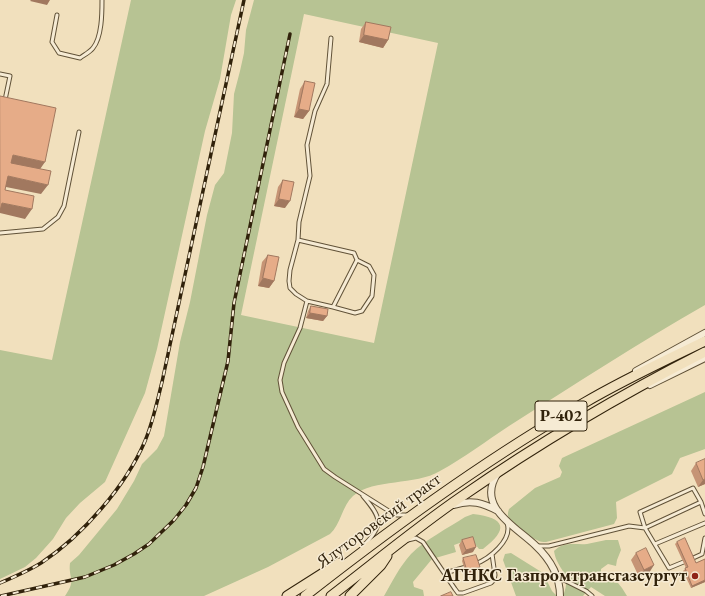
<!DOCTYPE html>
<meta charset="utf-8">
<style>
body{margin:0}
canvas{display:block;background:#f1e0bd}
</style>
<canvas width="705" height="596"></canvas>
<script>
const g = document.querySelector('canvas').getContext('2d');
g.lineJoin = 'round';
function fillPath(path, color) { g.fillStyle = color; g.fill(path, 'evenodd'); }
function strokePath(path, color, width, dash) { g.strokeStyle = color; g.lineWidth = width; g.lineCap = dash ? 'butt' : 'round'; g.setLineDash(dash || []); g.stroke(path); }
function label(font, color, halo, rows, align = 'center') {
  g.font = font + ' "EB Garamond",serif'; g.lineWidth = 3; g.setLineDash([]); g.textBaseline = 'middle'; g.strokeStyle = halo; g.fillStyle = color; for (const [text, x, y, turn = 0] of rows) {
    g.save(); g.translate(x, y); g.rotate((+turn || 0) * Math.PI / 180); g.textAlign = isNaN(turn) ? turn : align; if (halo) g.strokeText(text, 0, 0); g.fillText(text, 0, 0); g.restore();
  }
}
const green = new Path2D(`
 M131,0H236L231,15L220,79L205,131L157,349L145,393L105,482L80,503L66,518L53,539L36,558L25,567L0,579V350L52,360Z
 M254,0H705V305C638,343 574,385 509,426C486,441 464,458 440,471C415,486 374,478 353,496C342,506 341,524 330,534L268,567L204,596H65C77,579 68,579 70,563L79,555L117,509L134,481L142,464L157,449L164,436L180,342L190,302L207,215L215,185L224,173L232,133L234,94L240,71L244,53L246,30ZM304,14L438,43L374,343L241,315Z
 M705,392V449L680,458L672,474L616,502L617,518L614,524L546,542C543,542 540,542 537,540C531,538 511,524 509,518C507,515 508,512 509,509L535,488L560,477L562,472L559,466L562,458Z
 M473,514C506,518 509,529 483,549H479L471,539L454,545L456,552L432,559L413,582L414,587L423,590L424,596H384C392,582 400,566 411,554C425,540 448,528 465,517Z
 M606,540H618L621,550L617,560L616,566L608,564L601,569V573L611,582L618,583L622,588L627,596H605L591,587L583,596H563C573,572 557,571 554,551C564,541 575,545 587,544C593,543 600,541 606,540Z
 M511,553L543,573L552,591L557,596H516L503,560L505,554Z`);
const lane = new Path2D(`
 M57,15L52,42L59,53L80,58C84,55 90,52 93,48C102,37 102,13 102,0
 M0,74L10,76L5,100
 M0,233L43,229L58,217L64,206L79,132
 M298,240L354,253L357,260L333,307L307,301L296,294L290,288L289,281L290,270L298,240L299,222L310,176L307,145L315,111L327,84L331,38
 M307,301L300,328L284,363L280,380L282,392L298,427L324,469L335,477L392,513L397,515H407
 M333,307L355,313L362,311L372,296L374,275L369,266L357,260
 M363,496C381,517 385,525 363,546
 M408,540L416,538L423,542L455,589L458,593H463L491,583L494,580L495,575L492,554
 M655,544L705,523
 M536,546H549L629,526L645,528L701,502
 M691,559L702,554L705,538
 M686,561L669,568L645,528L640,512L693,488L701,502L705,514
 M475,564C489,559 513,540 507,523
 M445,573L466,567
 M558,577L586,591L592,596`);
const street = new Path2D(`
 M636,371L705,333
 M650,385L705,358
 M498,473C475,506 515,526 535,545C550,559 560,576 560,596
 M454,505C471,499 483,503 498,511`);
const primary = new Path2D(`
 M287,596L339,563
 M305,596C394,526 486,459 584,403C623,380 664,361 705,341
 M331,596C374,563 416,528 461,497C539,443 620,395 705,352
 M350,596L381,565L387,556`);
const rail = new Path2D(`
 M0,583C14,577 28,571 41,563C82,536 126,486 145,441C153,422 157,402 162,382L244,0
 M1,596L85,577L114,565L134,554L149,544L174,520L186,505L196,488L203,467L228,361L234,303L290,34`);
const wall = new Path2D(`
 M366,22L388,40L383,48L359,42L361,29Z
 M305,81L309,111L303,119L294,117L300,89Z
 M283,180L285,208L274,206L278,187Z
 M268,255L274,281L269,288L258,286L262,262Z
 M311,306L327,316L323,321L306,318L308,311Z
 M696,463L705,484L698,487L691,471Z
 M462,540L473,552L462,555L459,545Z
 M677,542L696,563L705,559V582L691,588L683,571L686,568L675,544Z
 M636,553L649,573L639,577L631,560Z
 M463,558L480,567L479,570L466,574L462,561Z`);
const shadedWall = new Path2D(`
 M31,0H50L47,5L30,1Z
 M364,35L388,40L383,48L359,42Z
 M299,109L309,111L303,119L294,117Z
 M13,155L45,162L38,172L6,165Z
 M8,176L48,185L41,194L1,186Z
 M279,199L290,201L285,208L274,206Z
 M2,203L32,209L25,219L0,213V205Z
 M263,278L274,281L269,288L258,286Z
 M310,313L327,316L323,321L306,318Z
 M705,479V484L698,487L703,480Z
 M476,547L473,552L462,555L466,550Z
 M654,565L649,573L639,577L644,570Z
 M480,567L479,570L466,574L467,571Z
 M705,580V582L691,588L692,586Z`);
const building = new Path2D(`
 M366,22L391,27L388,40L364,35Z
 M305,81L315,83L309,111L299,109Z
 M0,96L56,108L45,162L13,155L11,163L51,171L48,185L8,176L5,190L34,196L32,209L2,203L0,211Z
 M283,180L294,182L290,201L279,199Z
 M268,255L279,257L274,281L263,278Z
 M311,306L328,309L327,316L310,313Z
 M705,459V479L703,480L696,463Z
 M473,537L476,547L466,550L462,540Z
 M685,538L696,563L705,559V580L692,586L685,568L688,567L677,542Z
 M646,548L654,565L644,570L636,553Z
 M476,555L480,567L467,571L463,558Z
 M451,592L453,596H441Z`);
const markers = [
 [695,576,4,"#8f2418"]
];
const shields = [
 [561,416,52]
];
const shieldNames = [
 ["Р-402",561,416]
];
const streetNames = [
 ["Ялуторовский тракт",379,521,-36]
];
const poiNames = [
 ["АГНКС Газпромтрансгазсургут",687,576]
];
fillPath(green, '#b7c393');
strokePath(lane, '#615238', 5);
strokePath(street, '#615238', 8);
strokePath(primary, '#31220b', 11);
strokePath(lane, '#f6ebd4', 3);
strokePath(street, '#f6ebd4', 6);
strokePath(primary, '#f1e0bd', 9);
strokePath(rail, '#31220b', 3.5);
strokePath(rail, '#f6ebd4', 2, [6]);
fillPath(wall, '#c69475');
fillPath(shadedWall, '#a1785f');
fillPath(building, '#e6ac88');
strokePath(building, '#a1785f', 1);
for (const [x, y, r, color] of markers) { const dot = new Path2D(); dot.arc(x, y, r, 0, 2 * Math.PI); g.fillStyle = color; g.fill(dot); strokePath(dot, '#f6ebd4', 1.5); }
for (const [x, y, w] of shields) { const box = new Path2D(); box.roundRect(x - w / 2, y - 15, w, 30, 3); g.fillStyle = '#f6ebd4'; g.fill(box); strokePath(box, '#31220b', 1); }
label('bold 17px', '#31220b', null, shieldNames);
label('18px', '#31220b', '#f6ebd4', streetNames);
label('bold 18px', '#31220b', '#f6ebd4', poiNames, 'right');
</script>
